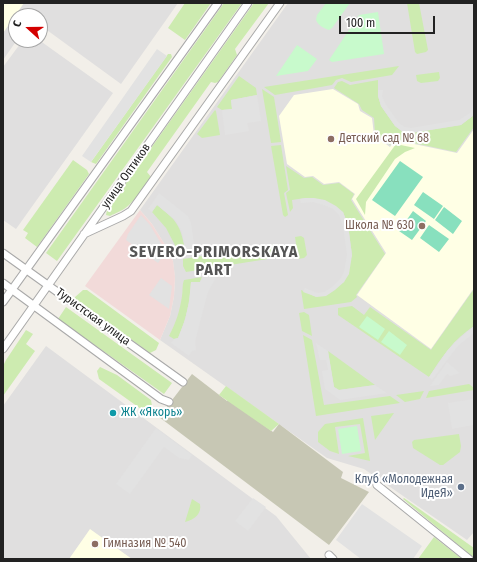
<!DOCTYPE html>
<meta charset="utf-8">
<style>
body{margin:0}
#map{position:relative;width:477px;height:562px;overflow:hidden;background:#f2efe9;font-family:"Fira Sans Condensed",sans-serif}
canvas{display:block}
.frame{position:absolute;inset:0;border:4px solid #222;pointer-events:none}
.north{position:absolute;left:8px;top:8px;width:40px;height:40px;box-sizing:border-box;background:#fff;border:1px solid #a7a7a7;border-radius:50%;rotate:291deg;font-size:11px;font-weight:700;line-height:16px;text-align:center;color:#222}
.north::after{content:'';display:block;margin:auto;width:14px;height:18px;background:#d40000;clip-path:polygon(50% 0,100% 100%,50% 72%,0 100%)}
.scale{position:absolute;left:339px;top:16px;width:96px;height:18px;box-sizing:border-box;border:2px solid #222;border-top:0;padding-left:5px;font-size:12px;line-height:14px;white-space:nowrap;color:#222;-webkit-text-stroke:3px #fff;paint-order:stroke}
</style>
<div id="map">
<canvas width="477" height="562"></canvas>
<div class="frame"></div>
<div class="north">С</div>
<div class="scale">100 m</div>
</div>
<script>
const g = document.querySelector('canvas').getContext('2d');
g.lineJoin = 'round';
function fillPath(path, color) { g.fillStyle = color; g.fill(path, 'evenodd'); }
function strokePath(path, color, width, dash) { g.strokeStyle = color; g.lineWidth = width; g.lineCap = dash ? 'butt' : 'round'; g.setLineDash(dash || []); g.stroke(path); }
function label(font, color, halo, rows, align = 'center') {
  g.font = font + ' "Fira Sans Condensed",sans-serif'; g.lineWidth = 4; g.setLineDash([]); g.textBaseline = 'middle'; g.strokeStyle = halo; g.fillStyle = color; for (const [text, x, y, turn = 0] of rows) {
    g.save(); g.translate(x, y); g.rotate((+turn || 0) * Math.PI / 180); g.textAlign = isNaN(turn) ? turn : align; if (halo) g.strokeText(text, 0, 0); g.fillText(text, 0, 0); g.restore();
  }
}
const residential = new Path2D(`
 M3,3H178L121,84L40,25V16H16V40H17L3,60Z
 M288,3H474V532L467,540L364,469L327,458L160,340L170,316L174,296L175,277L173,261L167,248L152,224L140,210Z
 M23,40H39L113,93L16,229L3,220V67Z
 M46,346L276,516L311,559H3V406Z`);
const commercial = new Path2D(`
 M140,210L152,224L167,248L173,261L175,277L174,296L170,316L160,340L85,286Z`);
const education = new Path2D(`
 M3,3H24L3,33Z
 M333,89L358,104L360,111L372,118L374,135L390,147L395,140L457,153L474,129V288L431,349L357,295L386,253L352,199L355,194L339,182L324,184L313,176L305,177L287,164L279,116L294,95Z
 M90,529L132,559H69Z`);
const construction = new Path2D(`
 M192,374L227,401L229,399L273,432L279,424L343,472L341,478L369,492L329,545L159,417Z`);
const grass = new Path2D(`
 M185,3H211L185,40L168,28Z
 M224,3H242L57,261L46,253Z
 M254,3H269L235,49L237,55L218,82L215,83L211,82L147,172L151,177C144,186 138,197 129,205C124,210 116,213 110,216L106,215L107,210Z
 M407,3H419L428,50L426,52L417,54L415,52Z
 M168,54H171L172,57L96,164L91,162Z
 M399,66L392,75L351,82L342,78L336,80L332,85L275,95L264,87Z
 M439,72L440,78L438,81L421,83L417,81L416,75Z
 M239,76L256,88L257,95L231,100L232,109L222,110L217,107Z
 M378,80V96L381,106L395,126L403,132L411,133L461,125L474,115V127L456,152L395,139L390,145L375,134L374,118L362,110L359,104L334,88L338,82L342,81L350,85Z
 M262,89L274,97L281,142L271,143Z
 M215,110L216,111L220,135L202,138L197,134Z
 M396,144L415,148L405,152L395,159L366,202L365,215L356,199Z
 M281,145L288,190L284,193L288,215L285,217L283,215L271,146Z
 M73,160L87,170L89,174L37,247L25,238L28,233L23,230Z
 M286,166L304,178L312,177L323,185L339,183L354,194L351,200L385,254L356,295L357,297L351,302L304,309L301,290L316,297L344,282L352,255L348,225L343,212L305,198L292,200L293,208L290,212L286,193L290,190Z
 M157,205C177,221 180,224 185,249H189V252L182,253L178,251L166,228L152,212Z
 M301,236L304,238L307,255L304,258L298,259L295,237Z
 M278,244L282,250L280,257L186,272L183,266V259Z
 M202,277L200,282H191C190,302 186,320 178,338L174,339L169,336C176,323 180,310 182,296C183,290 182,285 184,280Z
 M474,289V326C454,339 441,358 429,377L338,315V308L352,306L364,315L370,307L431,350Z
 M83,290H87L159,343L156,350L150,353L74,298Z
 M66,307L172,383L164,394L58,319Z
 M304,312L309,315L312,336L302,331L299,313Z
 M26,330L33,334L26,344L35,351L3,396V366L6,360Z
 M303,335L312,340L324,405L390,396L400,403L316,416Z
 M328,351L375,385L339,390L334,387Z
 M100,367L117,375L151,400L152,406L148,414L99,379L97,371Z
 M469,384L474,388V390L426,398L429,391Z
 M226,386L279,424L271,431L219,395Z
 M424,391L420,399L405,402L396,395Z
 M394,413L375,440L371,416Z
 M363,418L370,461L348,456L365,453L360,424L335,427L339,454L330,451L318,442V432L325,424Z
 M459,434L461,446L460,452L443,465H440L413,448L412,442L414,440Z
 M404,498L474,548V558L403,499Z
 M192,499L200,504C202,514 194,520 185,522Z
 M434,537L462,559H418Z`);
const park = new Path2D(`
 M326,3H350L332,28L329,30C323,28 318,25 316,20L317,15Z
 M378,12L384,54L332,62L329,60L359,15Z
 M297,45L317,59L308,71L276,76Z
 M367,316L385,329L378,340L359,327Z
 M389,331L407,345L400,355L381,342Z
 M357,426L361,451L342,454L338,429Z`);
const pitch = new Path2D(`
 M400,161L423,177L395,216L372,200Z
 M423,192L443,206L434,219L414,205Z
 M444,207L462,221L453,234L435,220Z
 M413,211L426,221L412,240L399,231Z
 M429,225L449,239L439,252L420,238Z`);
const parking = new Path2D(`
 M157,49L167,56L91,162L82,156Z
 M378,90H383L382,96L385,103L399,123L405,127L411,128L459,120L470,113L474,103V115L461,125L411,133L403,132L395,126L381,106L378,96Z
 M257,95L261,121L247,123L249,131L225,135L222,110L232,109L231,100Z
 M159,193L188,216L191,223L195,251L189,252V249H185L182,232L175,220L157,205L152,212L148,209Z
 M305,198H314L325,200L336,206L343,212L348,225L352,255L349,274L344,282L335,290L326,296L317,297L303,292L305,288L317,293L324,292L332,287L340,279L344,272L347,255L343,227L339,215L333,209L323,205L313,202L301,203L300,199Z
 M141,215L150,225L166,252L158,263L126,240L128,234Z
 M218,274L208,292L206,299L195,342L196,350L192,351L189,356L171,343L174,339L178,338L185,320L189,302L191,282H200L202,277Z
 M161,278L172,286L169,309L149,295Z
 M474,326V333L458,346L432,380L429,377L447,351L455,342Z
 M316,343L328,351L334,387L339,390L375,385L387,393L340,400L325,389L322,371L328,370L326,360H320Z
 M447,362L460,373L450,376L447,374L439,385L430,386Z
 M474,399V425L452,429L448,403Z
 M156,428L192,455L189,460L179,458L164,447L130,494L116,484Z
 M253,498L266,507L248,531L235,521Z
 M362,504L422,546L413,559H361L336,540Z`);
const minor = new Path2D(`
 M84,234L123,216L131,211L280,3
 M3,253L183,382
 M3,283L161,399L169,402
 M3,302L218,3
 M3,349L248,3
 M377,485L469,559
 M329,555L333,559`);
const markers = [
 [331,139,4,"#8d6e63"],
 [422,226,4,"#8d6e63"],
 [113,413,4,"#0f9aa8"],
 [461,487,4,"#5c6f8a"],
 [95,544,4,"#8d6e63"]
];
const educationNames = [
 ["Детский сад № 68",339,139],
 ["Школа № 630",414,226,"right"],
 ["Гимназия № 540",103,544]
];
const streetNames = [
 ["улица Оптиков",126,176,-55],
 ["Туристская улица",93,317,36]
];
const cultureNames = [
 ["ЖК «Якорь»",121,413]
];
const serviceNames = [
 ["Клуб «Молодежная",453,480],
 ["ИдеЯ»",453,494]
];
const districtNames = [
 ["SEVERO-PRIMORSKAYA",214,253],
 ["PART",214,271]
];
fillPath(residential, '#e0dfdf');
fillPath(commercial, '#f2dad9');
fillPath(education, '#ffffe5');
fillPath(construction, '#c7c7b4');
fillPath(grass, '#cdebb0');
fillPath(park, '#c8facc');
fillPath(pitch, '#88e0be');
fillPath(parking, '#e2e2e2');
strokePath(minor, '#a9a9a9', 9);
strokePath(minor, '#fff', 7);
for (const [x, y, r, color] of markers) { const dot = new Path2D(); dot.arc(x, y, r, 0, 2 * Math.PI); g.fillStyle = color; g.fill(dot); strokePath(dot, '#fff', 1.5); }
label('12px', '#785e54', '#fff', educationNames, 'left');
label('12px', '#222', '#fff', streetNames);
label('12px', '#0d838f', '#fff', cultureNames, 'left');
label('12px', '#4e5e75', '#fff', serviceNames, 'right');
g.letterSpacing = '1px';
label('bold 16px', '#555', '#fff', districtNames);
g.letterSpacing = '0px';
</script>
